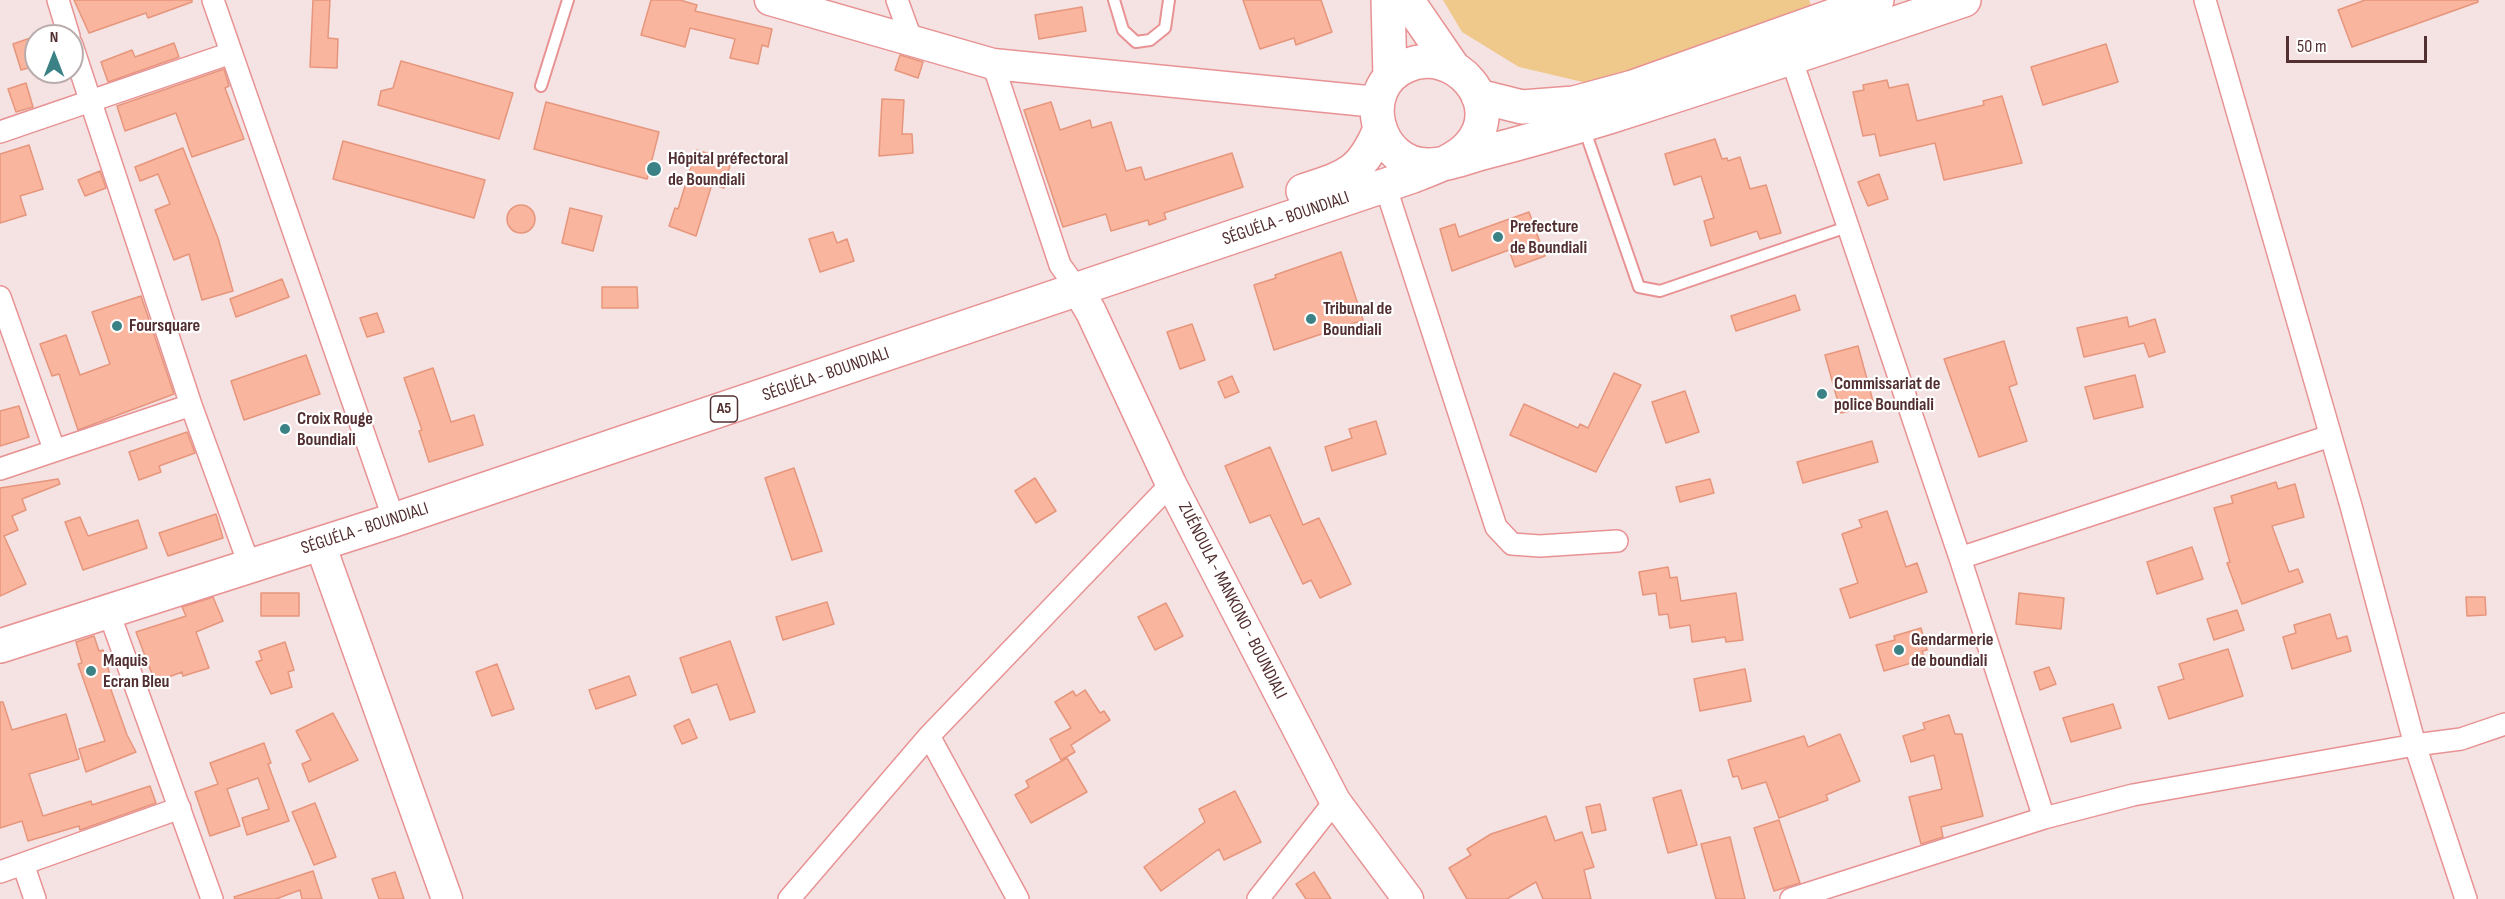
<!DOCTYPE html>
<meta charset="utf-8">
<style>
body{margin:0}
#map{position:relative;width:2505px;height:899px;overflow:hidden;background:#f5e2e2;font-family:"Sofia Sans Condensed",sans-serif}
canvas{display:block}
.north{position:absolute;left:24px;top:24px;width:60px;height:60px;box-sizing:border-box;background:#fff;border:2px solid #baacac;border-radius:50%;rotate:0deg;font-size:16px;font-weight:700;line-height:24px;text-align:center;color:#522f30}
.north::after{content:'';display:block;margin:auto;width:21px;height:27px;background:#3a8285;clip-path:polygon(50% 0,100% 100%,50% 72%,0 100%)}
.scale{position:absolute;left:2286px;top:36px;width:141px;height:27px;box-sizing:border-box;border:3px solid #522f30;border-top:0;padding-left:8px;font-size:18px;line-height:21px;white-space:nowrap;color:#522f30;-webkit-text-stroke:4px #fff;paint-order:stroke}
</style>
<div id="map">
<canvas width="2505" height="899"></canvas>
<div class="north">N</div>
<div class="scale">50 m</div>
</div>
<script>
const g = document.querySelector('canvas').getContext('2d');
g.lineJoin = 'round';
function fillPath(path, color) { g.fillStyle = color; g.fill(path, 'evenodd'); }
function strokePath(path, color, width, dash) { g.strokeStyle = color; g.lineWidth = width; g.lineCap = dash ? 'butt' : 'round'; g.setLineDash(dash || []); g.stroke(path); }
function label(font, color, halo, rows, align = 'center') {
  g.font = font + ' "Sofia Sans Condensed",sans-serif'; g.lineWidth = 4.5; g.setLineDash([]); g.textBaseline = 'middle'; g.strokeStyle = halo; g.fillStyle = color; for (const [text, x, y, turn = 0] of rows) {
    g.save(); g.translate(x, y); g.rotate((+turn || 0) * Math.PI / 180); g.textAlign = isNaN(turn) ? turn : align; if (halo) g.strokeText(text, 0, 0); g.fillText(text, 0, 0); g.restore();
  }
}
const green = new Path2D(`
 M1443,0H1809L1816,19L1587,83L1519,67L1462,32Z`);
const building = new Path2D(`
 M74,0H192V2L148,18L146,13L89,33Z
 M313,0H330L328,38L338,39L337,68L310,67Z
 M651,0H680L697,5L695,11L772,29L768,47L762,45L758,64L730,58L735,39L690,28L685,47L641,35Z
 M1243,0H1321L1332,32L1296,45L1294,38L1260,49Z
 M2365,0H2478V2L2352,47L2338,10Z
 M1082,7L1086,31L1039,39L1035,15Z
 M36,36V66L21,70L13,44Z
 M174,43L179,57L108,82L101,62L132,50L135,57Z
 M2106,44L2118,82L2043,105L2031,67Z
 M900,55L923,62L918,78L895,70Z
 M401,61L513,93L499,139L378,105L381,91L393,88Z
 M224,69L229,86L225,88L244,139L192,157L176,113L125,131L117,106Z
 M1887,80L1889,88L1908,84L1917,121L1984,105L1983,101L2002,96L2022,163L1944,180L1935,143L1880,156L1875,134L1863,136L1853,92L1864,90L1863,85Z
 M26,83L33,107L16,112L8,89Z
 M882,99L904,100L902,134H912L913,153L879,156Z
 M546,102L659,132L647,179L534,149Z
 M1051,102L1060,130L1090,120L1092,128L1111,122L1126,171L1141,167L1145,180L1232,153L1243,187L1164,213L1166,219L1149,225L1148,220L1111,231L1106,214L1063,227L1024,110Z
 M1715,139L1722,159L1727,158L1728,161L1740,157L1750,189L1766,185L1781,233L1760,239L1757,231L1711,246L1704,221L1714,218L1701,176L1674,185L1665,154Z
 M343,141L485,180L474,218L333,179Z
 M29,145L43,189L20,196L26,215L0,223V154Z
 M183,148L218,238L233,291L202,300L189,254L174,260L155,210L170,204L158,174L140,181L135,167Z
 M696,150L720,157L718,162L730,165L724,188L712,184L696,236L669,226L675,208L678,209Z
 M100,171L106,188L85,196L78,180Z
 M1879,174L1888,199L1868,206L1858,182Z
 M507 219a14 14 0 1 1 28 0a14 14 0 1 1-28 0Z
 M570,208L602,216L593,251L562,243Z
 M1529,212L1545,256L1515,267L1509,250L1452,271L1440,229L1455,224L1459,237Z
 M833,232L837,243L847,239L854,261L820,272L809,239Z
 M1341,252L1363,320L1274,350L1254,285L1276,278L1275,275Z
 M282,279L289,297L236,317L230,299Z
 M602,287H637L638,308H602Z
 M1795,295L1800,310L1736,331L1731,316Z
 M141,296L174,394L78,430L59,374L52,376L40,344L66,335L80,375L110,364L92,312Z
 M377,313L384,332L367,337L360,318Z
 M2127,317L2129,327L2155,319L2165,352L2149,357L2144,343L2084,357L2077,328Z
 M1192,324L1205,360L1180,369L1167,332Z
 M2004,341L2017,384L2009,387L2027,441L1979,457L1944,359Z
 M1858,346L1874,405L1841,413L1825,355Z
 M306,355L320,394L244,420L231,381Z
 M433,368L451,422L474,415L483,445L429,462L419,431L422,430L404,378Z
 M1614,373L1641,385L1596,472L1510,435L1524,404L1578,428L1580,424L1588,428Z
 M2135,375L2143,407L2094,419L2085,387Z
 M1232,376L1239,392L1225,398L1218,382Z
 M1685,391L1699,432L1666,443L1652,402Z
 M19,406L29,437L0,446V411Z
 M1376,421L1386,454L1332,471L1325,447L1352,438L1349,429Z
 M187,432L195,453L159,466L161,472L139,480L129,452Z
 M1872,441L1878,462L1803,483L1797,462Z
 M1270,447L1303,525L1319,518L1351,584L1320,598L1311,580L1303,584L1270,515L1250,523L1225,466Z
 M794,468L822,551L792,560L765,478Z
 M1035,478L1056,511L1036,523L1015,491Z
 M58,479L60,484L22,499L26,510L12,516L18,530L4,536L26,584L0,596V488Z
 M1710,479L1714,493L1680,502L1676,487Z
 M2276,482L2278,489L2295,484L2304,517L2272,526L2289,572L2298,569L2303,582L2242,604L2227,563L2230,562L2214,508L2233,503L2231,496Z
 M1887,511L1906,567L1917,563L1927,592L1850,618L1840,589L1858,583L1842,534L1862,527L1859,520Z
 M216,514L223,538L168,556L159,533Z
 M80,517L88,536L138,520L147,548L83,570L65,522Z
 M2192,547L2203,579L2157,594L2147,562Z
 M1668,567L1670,578L1677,577L1681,601L1736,593L1743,640L1726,642L1725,637L1692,642L1690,625L1670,628L1668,614L1659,615L1656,593L1643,595L1639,572Z
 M261,593H299V616H261Z
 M2019,593L2064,598L2061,629L2016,624Z
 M213,597L223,621L196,632L209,668L183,676L182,672L155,682L136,632L186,616L182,607Z
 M2466,597H2485L2486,615L2467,616Z
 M827,602L834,624L783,640L776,617Z
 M1166,603L1183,636L1155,650L1138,617Z
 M2237,610L2244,630L2214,640L2207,619Z
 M2330,614L2337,639L2347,636L2351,651L2292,669L2283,637L2296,633L2294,625Z
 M1921,628L1927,650L1922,651L1925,659L1884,671L1876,645L1895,640L1894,636Z
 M94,636L99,651L103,650L113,686L110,687L127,735L136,752L86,772L79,749L105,741L78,664L82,663L76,642Z
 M730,641L755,712L730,720L717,684L692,693L680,658Z
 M285,642L294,670L288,672L292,687L271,694L256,662L262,660L259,651Z
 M2228,649L2243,696L2169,719L2158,687L2184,679L2179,664Z
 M497,664L514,709L492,716L476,672Z
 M2049,667L2056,684L2040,690L2034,672Z
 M1745,669L1751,701L1700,711L1694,679Z
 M629,676L636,695L596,709L589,690Z
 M1085,690L1100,713L1104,711L1110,720L1071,745L1075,752L1061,760L1050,739L1071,728L1055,702L1073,691L1076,696Z
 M0,702H3L12,730L66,714L79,759L29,774L43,816L91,801L92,805L150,786L156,803L80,830L79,826L28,841L22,821L0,828Z
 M2113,704L2121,728L2071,742L2063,718Z
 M333,713L358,760L309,782L302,764L311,760L296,731Z
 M1949,715L1955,734H1962L1983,816L1941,827L1943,837L1921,844L1909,797L1942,789L1934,755L1911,762L1903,736L1925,729L1923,723Z
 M689,719L697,738L682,744L674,726Z
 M1840,734L1860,781L1826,795L1828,800L1779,818L1766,782L1742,789L1738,776L1733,777L1728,760L1804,736L1808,747Z
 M264,743L271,763L268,764L289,821L247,835L242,818L269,809L258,778L227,789L240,826L210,836L195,792L218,784L210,763Z
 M1067,758L1087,792L1031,823L1015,795L1029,787L1026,781Z
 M1681,790L1697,845L1668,853L1653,798Z
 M1235,791L1261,842L1224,860L1219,849L1161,891L1144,867L1205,822L1199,809Z
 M315,803L336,857L314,865L292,812Z
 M1600,804L1606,830L1592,833L1586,807Z
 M1546,816L1555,841L1582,832L1594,867L1584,870L1591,899H1543L1536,882L1507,899H1467L1449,868L1471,855L1467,849L1491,834Z
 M1779,820L1800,883L1774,891L1754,828Z
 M1730,837L1745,899H1716L1701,844Z
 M313,871L322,899H302L300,890L276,899H235L234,897Z
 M395,872L404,899H379L372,879Z
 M1314,872L1331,899H1306L1296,884Z`);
const lane = new Path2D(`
 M1114,0L1123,30L1136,42L1150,40L1165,28L1169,0
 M541,86L568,0
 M1584,128L1639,287L1660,291L1847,227`);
const street = new Path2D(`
 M58,0L69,36
 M213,0L394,520
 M897,0L912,41
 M2205,0L2351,506L2415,745L2466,899
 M72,45L191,405L250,567
 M1787,46L1960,558L2044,818
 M993,64L1060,265L1078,290
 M0,132L231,53
 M1385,185L1496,527L1512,544L1540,546L1617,541
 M0,297L54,449
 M0,469L191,405
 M1960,558L2330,436
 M108,610L212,899
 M929,736L1018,899
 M23,864L35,899
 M0,872L180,808
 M789,899L929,736L1171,484
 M1258,899L1335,801
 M1791,899L2044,818L2133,795L2415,745L2461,739L2505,724`);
const secondary = new Path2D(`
 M770,0L993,64L1377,102
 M1078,290L1091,312L1171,484L1335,801L1408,899
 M320,544L447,899`);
const primary = new Path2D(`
 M1388,0L1390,77
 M1407,0L1453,67
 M1478,96L1522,107L1574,103L1633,87L1877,0
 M1303,191C1345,177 1361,174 1379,131
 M0,646L394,520L1413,176C1433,168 1455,161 1469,146C1507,105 1455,44 1406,66C1356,88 1376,166 1429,165C1447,165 1465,158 1482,153C1525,142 1567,130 1609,117C1728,79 1846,40 1964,0`);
const markers = [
 [654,169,8,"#3a8285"],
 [1498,237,6,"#3a8285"],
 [1311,319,6,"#3a8285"],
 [117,326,6,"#3a8285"],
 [1822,394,6,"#3a8285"],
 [285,429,6,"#3a8285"],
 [1899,650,6,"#3a8285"],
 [91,671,6,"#3a8285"]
];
const shields = [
 [724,409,27]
];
const shieldNames = [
 ["A5",724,409]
];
const poiNames = [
 ["Hôpital préfectoral",668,159],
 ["de Boundiali",668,180],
 ["Prefecture",1510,227],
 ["de Boundiali",1510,248],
 ["Tribunal de",1323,309],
 ["Boundiali",1323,330],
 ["Foursquare",129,326],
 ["Commissariat de",1834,384],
 ["police Boundiali",1834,405],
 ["Croix Rouge",297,419],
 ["Boundiali",297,440],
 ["Gendarmerie",1911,640],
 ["de boundiali",1911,661],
 ["Maquis",103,661],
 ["Ecran Bleu",103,682]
];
const streetNames = [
 ["SÉGUÉLA - BOUNDIALI",1286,219,-19],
 ["SÉGUÉLA - BOUNDIALI",826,375,-19],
 ["SÉGUÉLA - BOUNDIALI",365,529,-18],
 ["ZUÉNOULA - MANKONO - BOUNDIALI",1232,601,63]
];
fillPath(green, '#efc88b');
fillPath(building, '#fab59f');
strokePath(building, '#e6967c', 1.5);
strokePath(lane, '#e89294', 14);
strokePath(street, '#e89294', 24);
strokePath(secondary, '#e89294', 33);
strokePath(primary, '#e89294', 36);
strokePath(lane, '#fff', 10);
strokePath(street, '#fff', 21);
strokePath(secondary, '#fff', 30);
strokePath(primary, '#fff', 33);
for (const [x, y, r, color] of markers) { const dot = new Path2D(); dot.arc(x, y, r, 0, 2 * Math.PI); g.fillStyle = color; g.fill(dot); strokePath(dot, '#fff', 2); }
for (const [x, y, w] of shields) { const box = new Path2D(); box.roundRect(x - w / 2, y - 13, w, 26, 4.5); g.fillStyle = '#fff'; g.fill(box); strokePath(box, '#522f30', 1.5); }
label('bold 16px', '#522f30', null, shieldNames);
label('bold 18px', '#522f30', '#fff', poiNames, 'left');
label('18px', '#522f30', '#fff', streetNames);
</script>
